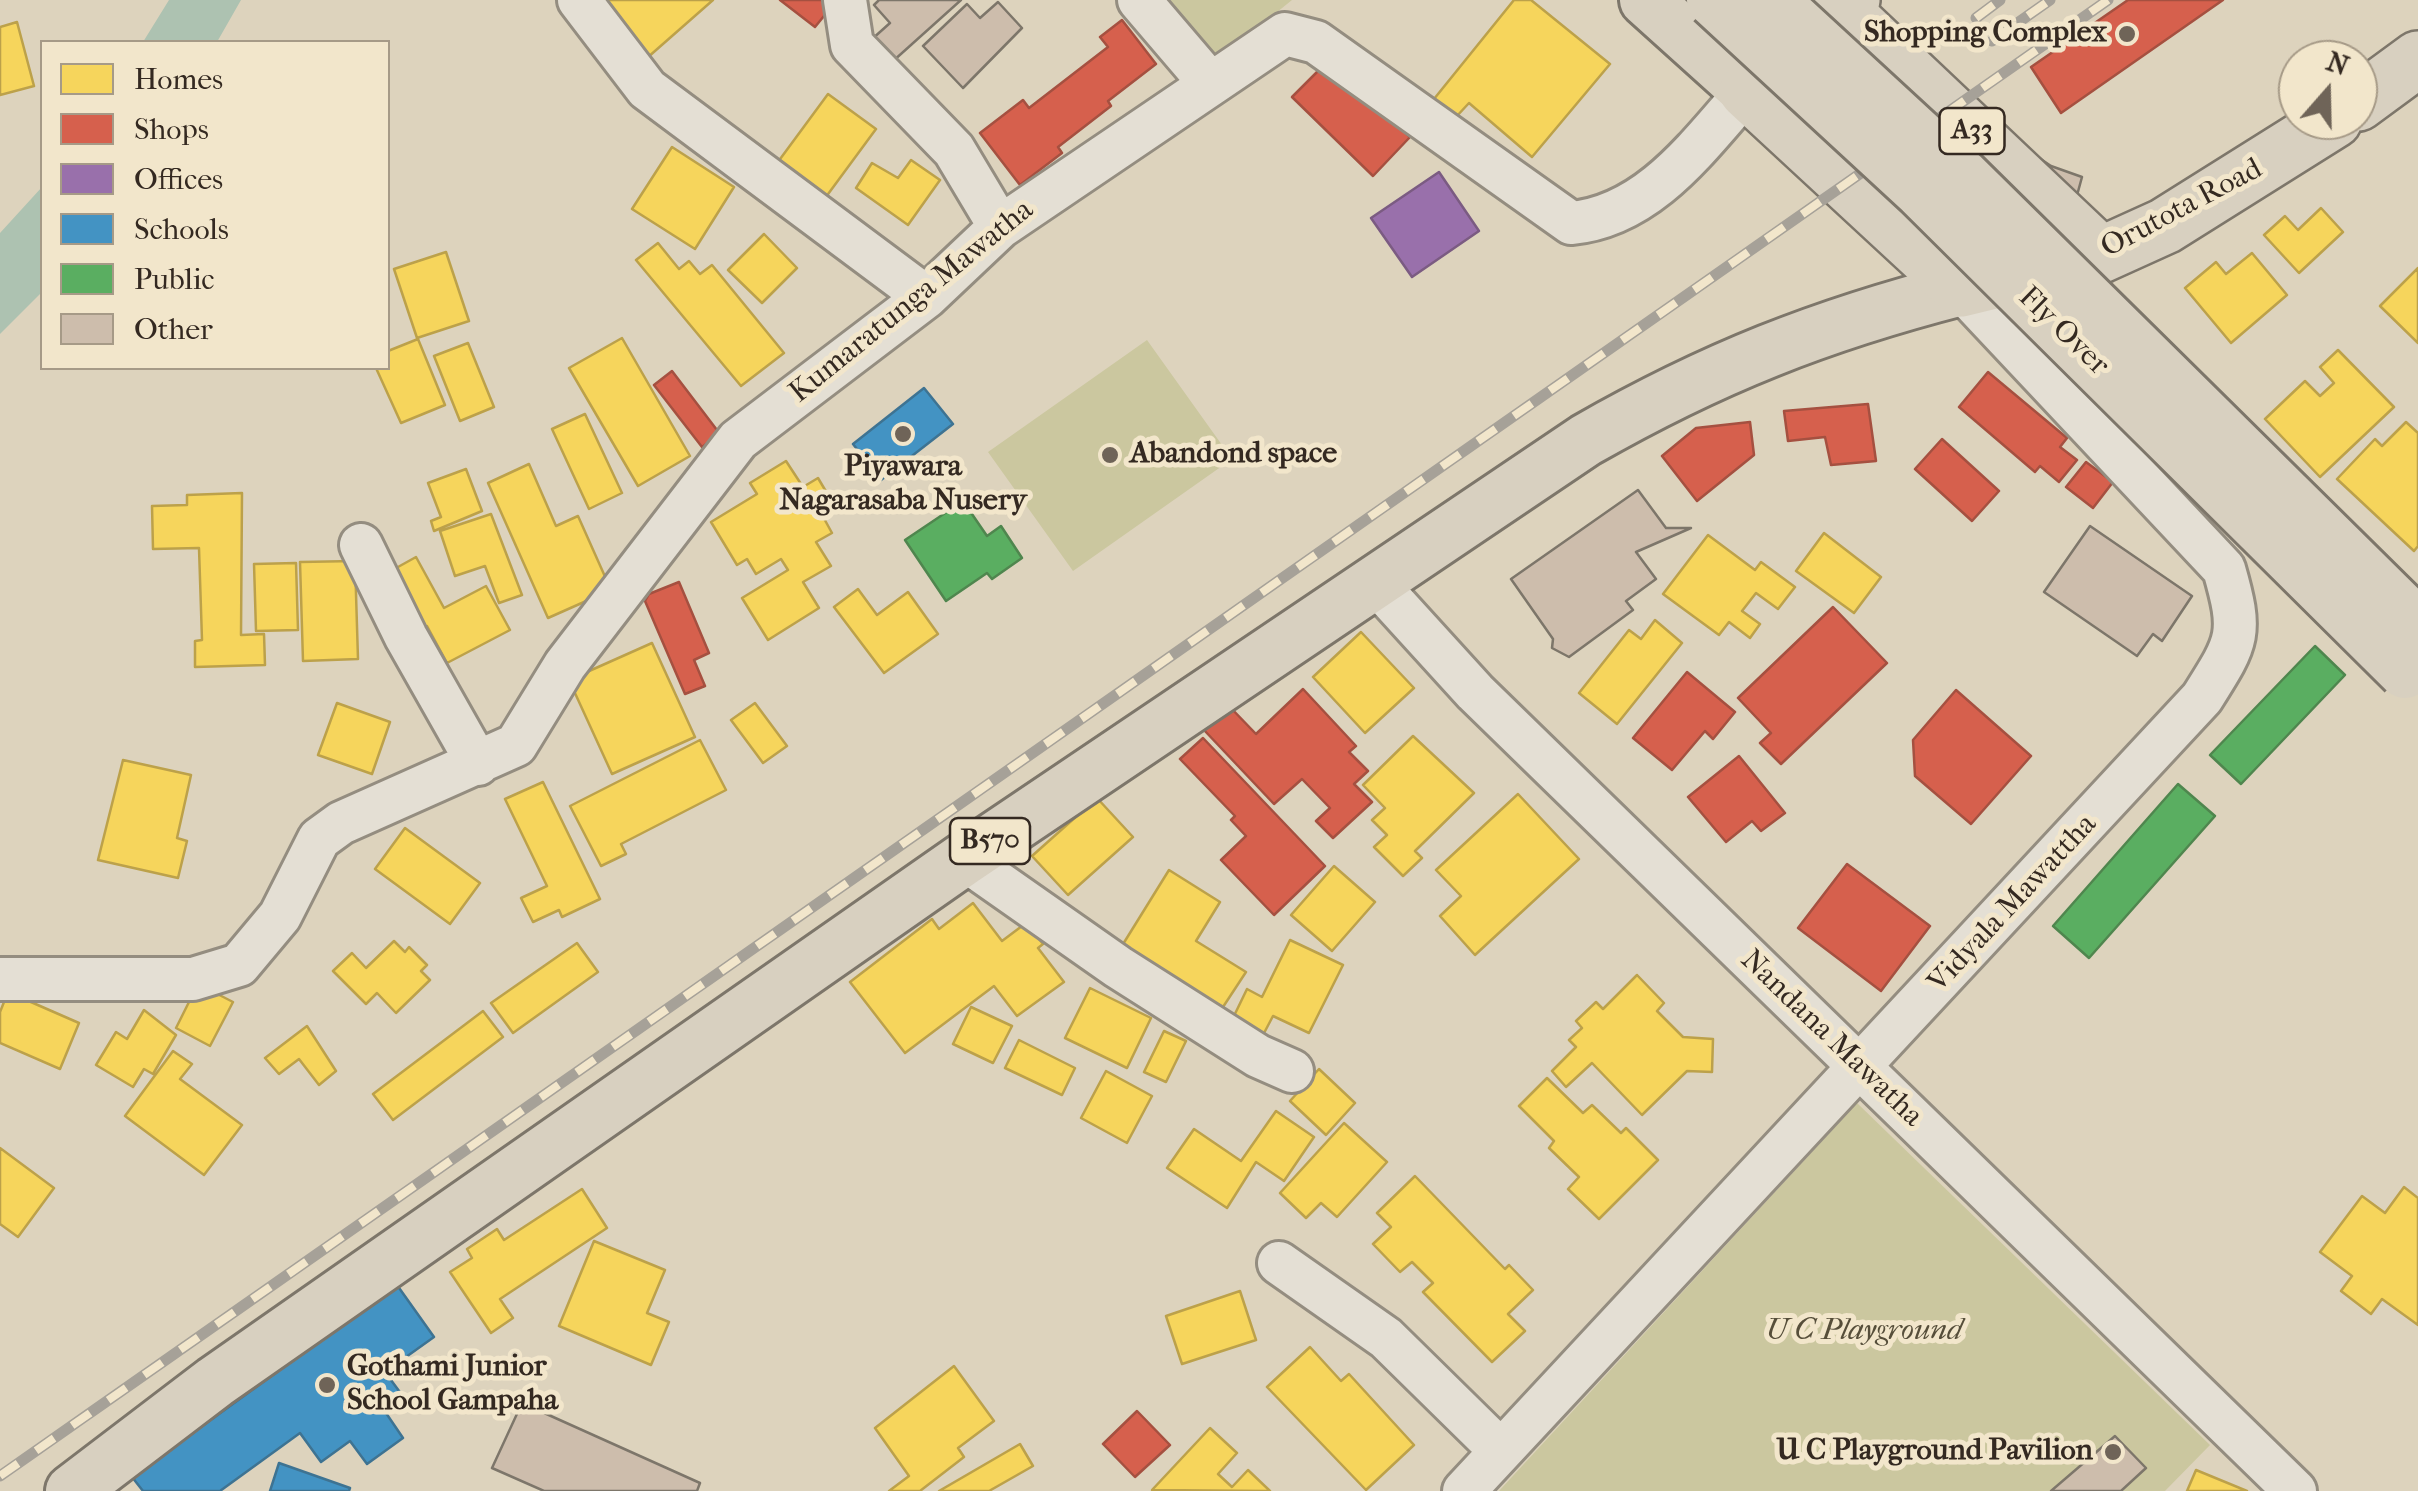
<!DOCTYPE html>
<style>
body{margin:0}
#map{position:relative;width:2418px;height:1491px;overflow:hidden;background:#ddd3bd;font-family:"IM FELL French Canon",serif}
canvas{display:block}
.legend{position:absolute;left:40px;top:40px;width:350px;height:330px;box-sizing:border-box;background:#f2e6cb;border:2px solid #a69a87;margin:0;padding:12px 18px;list-style:none;font-size:30px;color:#342921}
.legend li{display:flex;align-items:center;gap:20px;height:50px}
.legend b{width:50px;border:2px solid #a69a87}
.north{position:absolute;left:2278px;top:40px;width:100px;height:100px;box-sizing:border-box;background:#f2e6cb;border:2px solid #a69a87;border-radius:50%;rotate:20deg;font-size:28px;font-weight:700;line-height:40px;text-align:center;color:#342921}
.north::after{content:'';display:block;margin:auto;width:35px;height:45px;background:#6f6458;clip-path:polygon(50% 0,100% 100%,50% 72%,0 100%)}
</style>
<div id="map">
<canvas width="2418" height="1491"></canvas>
<ul class="legend">
<li><b style="height:28px;background:#f6d55c"></b>Homes</li>
<li><b style="height:28px;background:#d6604d"></b>Shops</li>
<li><b style="height:28px;background:#9970ab"></b>Offices</li>
<li><b style="height:28px;background:#4393c3"></b>Schools</li>
<li><b style="height:28px;background:#5aae61"></b>Public</li>
<li><b style="height:28px;background:#cdbdac"></b>Other</li>
</ul>
<div class="north">N</div>
</div>
<script>
const g = document.querySelector('canvas').getContext('2d');
g.lineJoin = 'round';
function fillPath(path, color) { g.fillStyle = color; g.fill(path, 'evenodd'); }
function strokePath(path, color, width, dash) { g.strokeStyle = color; g.lineWidth = width; g.lineCap = dash ? 'butt' : 'round'; g.setLineDash(dash || []); g.stroke(path); }
function label(font, color, halo, rows, align = 'center') {
  g.font = font + ' "IM FELL French Canon",serif'; g.lineWidth = 10; g.setLineDash([]); g.textBaseline = 'middle'; g.strokeStyle = halo; g.fillStyle = color; for (const [text, x, y, turn = 0] of rows) {
    g.save(); g.translate(x, y); g.rotate((+turn || 0) * Math.PI / 180); g.textAlign = isNaN(turn) ? turn : align; if (halo) g.strokeText(text, 0, 0); g.fillText(text, 0, 0); g.restore();
  }
}
const green = new Path2D(`
 M1151,0H1292L1224,55L1203,60Z
 M1147,340L1232,459L1073,571L988,452Z
 M1857,1103L2210,1445L2165,1491H1499Z`);
const water = new Path2D(`
 M169,0H241L217,42H143Z
 M42,187V292L0,334V233Z`);
const homes = new Path2D(`
 M602,0H713L647,58Z
 M1514,0H1531L1610,64L1532,157L1469,103L1456,117L1434,99Z
 M17,22L34,86L0,95V27Z
 M828,94L876,129L820,205L772,170Z
 M672,147L734,187L695,249L632,209Z
 M911,160L940,180L908,225L856,188L872,163L898,178Z
 M2321,208L2343,232L2299,273L2264,235L2285,216L2298,230Z
 M764,234L797,268L762,303L728,270Z
 M658,243L679,269L689,261L700,274L712,265L784,353L741,386L636,260Z
 M446,252L469,321L417,338L394,269Z
 M2252,253L2287,295L2231,343L2185,288L2216,262L2226,274Z
 M2418,268V343L2380,306Z
 M622,338L690,456L638,486L569,368Z
 M418,339L445,405L401,423L376,368H388V351Z
 M468,343L494,407L460,421L434,356Z
 M2338,350L2394,407L2320,477L2265,419L2305,381L2320,396L2334,383L2320,367Z
 M585,414L622,493L589,509L552,429Z
 M2406,422L2418,433V546L2414,551L2337,479L2375,439L2382,446Z
 M786,461L803,487L818,478L834,505L821,513L832,533L816,542L831,566L803,582L819,608L768,640L742,598L788,570L781,559L756,574L747,559L737,565L711,522L757,494L750,483Z
 M529,464L556,526L578,516L611,590L548,618L488,483Z
 M466,469L482,511L434,531L431,521L441,517L428,483Z
 M242,493L241,635L264,634L265,665L195,667V641L202,640L199,548L153,549L152,506L187,505V495Z
 M491,514L522,595L499,603L485,566L455,576L440,531Z
 M1824,533L1881,577L1854,613L1796,571Z
 M1708,535L1755,570L1761,562L1795,587L1778,609L1756,593L1742,611L1760,624L1750,638L1729,622L1719,635L1663,594Z
 M416,557L444,608L486,586L510,630L447,663L427,626L420,630L389,572Z
 M355,561L358,659L303,661L300,562Z
 M296,563L298,630L256,631L254,564Z
 M858,589L877,615L908,592L938,634L884,673L834,607Z
 M1655,620L1682,643L1617,724L1579,693L1629,630L1641,639Z
 M1361,632L1414,688L1365,733L1313,677Z
 M652,643L695,737L612,774L569,680Z
 M337,703L390,722L372,774L318,755Z
 M755,703L787,746L763,763L731,720Z
 M1413,736L1474,793L1415,851L1422,858L1403,876L1374,847L1387,835L1372,820L1385,808L1363,785Z
 M700,740L726,790L621,844L626,854L601,866L570,806Z
 M123,760L191,775L177,838L187,841L178,878L98,860Z
 M543,782L600,899L562,917L559,910L533,922L521,898L547,886L505,799Z
 M1518,794L1579,859L1475,955L1440,916L1461,896L1436,870Z
 M1097,798L1133,837L1068,895L1032,856Z
 M405,828L480,883L450,924L375,869Z
 M1334,866L1375,902L1332,951L1291,915Z
 M1169,870L1220,902L1196,941L1246,972L1223,1007L1120,949Z
 M973,903L1002,941L1026,923L1043,944L1038,948L1064,982L1017,1016L994,986L905,1053L850,982L932,919L939,929Z
 M1290,940L1343,965L1309,1033L1273,1016L1263,1035L1232,1020L1247,989L1262,997Z
 M394,941L405,952L409,947L427,965L421,971L430,980L396,1013L377,993L366,1004L333,971L352,953L366,968Z
 M577,943L598,972L513,1033L491,1003Z
 M1637,975L1664,1003L1657,1011L1683,1037L1713,1039L1712,1072L1687,1071L1642,1115L1592,1063L1566,1087L1552,1071L1576,1047L1569,1040L1582,1028L1576,1021L1596,1002L1603,1009Z
 M198,984L233,1002L210,1046L176,1028Z
 M1090,988L1151,1018L1127,1068L1065,1038Z
 M8,992L79,1023L60,1069L0,1043V1012Z
 M971,1007L1012,1026L993,1063L953,1044Z
 M144,1010L176,1035L153,1074L144,1069L133,1087L96,1065L116,1032L127,1039Z
 M483,1011L503,1037L393,1120L373,1094Z
 M307,1026L336,1071L319,1085L299,1059L279,1074L265,1058Z
 M1164,1031L1186,1041L1166,1082L1144,1072Z
 M1019,1040L1075,1068L1062,1095L1005,1068Z
 M173,1051L192,1064L180,1079L242,1125L204,1175L125,1116Z
 M1319,1069L1355,1103L1326,1135L1290,1101Z
 M1106,1071L1152,1096L1127,1143L1081,1118Z
 M1547,1078L1583,1113L1592,1105L1621,1133L1626,1128L1658,1160L1599,1219L1568,1189L1579,1177L1549,1148L1554,1141L1519,1106Z
 M1276,1111L1314,1137L1284,1181L1256,1162L1227,1208L1167,1168L1194,1129L1241,1161Z
 M1344,1123L1387,1162L1337,1217L1321,1203L1306,1218L1280,1193Z
 M0,1148L54,1188L18,1237L0,1224Z
 M1415,1176L1505,1269L1509,1265L1533,1290L1508,1314L1525,1331L1492,1362L1423,1292L1433,1283L1412,1262L1400,1272L1373,1244L1391,1227L1377,1213Z
 M2404,1187L2418,1198V1325L2382,1299L2371,1314L2341,1291L2352,1276L2320,1252L2362,1196L2385,1213Z
 M582,1189L607,1228L500,1299L513,1318L491,1333L450,1272L472,1258L467,1249L497,1229L504,1240Z
 M594,1241L665,1270L647,1313L669,1322L651,1365L559,1326Z
 M1240,1291L1256,1340L1182,1364L1166,1316Z
 M1310,1347L1341,1381L1349,1374L1414,1445L1366,1490L1267,1387Z
 M954,1366L994,1421L958,1448L964,1457L920,1491H889L909,1476L875,1428Z
 M1210,1428L1237,1453L1218,1474L1232,1487L1248,1470L1270,1491L1152,1490Z
 M1020,1444L1033,1466L989,1491H939Z
 M2196,1470L2247,1491H2187Z`);
const shops = new Path2D(`
 M780,0H837L815,27Z
 M2128,0H2223L2061,113L2031,67Z
 M1122,20L1156,64L1108,101L1111,106L1058,147L1062,153L1020,185L980,133L1023,100L1029,108L1108,47L1100,37Z
 M1329,60L1410,137L1373,176L1292,97Z
 M672,371L720,434L702,447L654,385Z
 M1988,372L2067,438L2060,447L2077,460L2059,482L2040,466L2035,472L1959,407Z
 M1868,404L1876,461L1831,465L1825,437L1788,441L1784,411Z
 M1750,422L1754,455L1697,501L1662,456L1696,428Z
 M1942,439L1999,491L1972,521L1915,469Z
 M2086,462L2113,482L2093,508L2066,487Z
 M679,582L709,653L694,660L705,686L685,694L645,601L649,594Z
 M1833,607L1887,663L1781,764L1760,743L1771,733L1738,698Z
 M1687,672L1735,712L1713,739L1705,731L1672,770L1633,738Z
 M1303,689L1356,746L1349,752L1368,771L1354,784L1372,802L1333,838L1316,821L1330,808L1302,779L1274,804L1204,730L1229,706L1256,734Z
 M1956,690L2031,756L1971,824L1915,776L1913,740Z
 M1203,738L1325,866L1274,915L1221,860L1246,836L1231,820L1235,816L1180,759Z
 M1739,756L1785,813L1761,831L1752,821L1726,842L1688,797Z
 M1847,864L1930,926L1881,991L1798,928Z
 M1137,1411L1170,1445L1135,1477L1103,1444Z`);
const offices = new Path2D(`
 M1439,172L1479,231L1412,277L1371,218Z`);
const schools = new Path2D(`
 M924,388L953,424L881,480L853,444Z
 M397,1285L434,1337L385,1372L405,1399L386,1413L403,1438L367,1464L350,1441L321,1462L300,1433L220,1491H143L132,1477Z
 M279,1463L350,1488L349,1491H270Z`);
const public = new Path2D(`
 M963,501L987,536L1001,526L1022,558L992,579L987,573L946,601L905,540Z
 M2315,646L2345,675L2241,784L2210,755Z
 M2178,784L2215,816L2089,958L2053,926Z`);
const building = new Path2D(`
 M879,0H961L892,62L871,40L890,23L874,5Z
 M998,2L1022,28L963,88L923,46L967,4L980,18Z
 M2026,149L2051,166L2082,177L2076,199Z
 M1638,490L1666,528H1691L1636,552L1656,579L1626,601L1633,610L1569,657L1552,648L1553,639L1511,579Z
 M2090,526L2192,596L2162,641L2153,634L2137,656L2044,592Z
 M522,1403L700,1483L697,1491H544L492,1468Z
 M2115,1436L2146,1468L2121,1491H2051Z`);
const minor = new Path2D(`
 M579,0L647,89L926,297
 M845,0L852,45L954,150L1000,227
 M1139,0L1209,82
 M361,545L406,637L478,764
 M1374,581L1475,692L2295,1491
 M964,859L1118,967L1258,1056L1292,1071
 M0,979H193L239,965L280,916L319,839L341,823L516,745L565,665L738,440L926,297L1000,227L1285,34L1316,42L1571,223C1649,216 1698,146 1747,91
 M1279,1263L1386,1338L1501,1451
 M1464,1491L2202,698C2238,641 2243,635 2224,569L1961,289`);
const major = new Path2D(`
 M1646,0L1747,91
 M72,1491L215,1382L964,859L1586,440C1712,368 1821,325 1961,289`);
const highway = new Path2D(`
 M1852,0L1747,91L1961,289L2101,255L2165,226L2334,120
 M1841,9L2101,255
 M2358,103L2418,59`);
const rail = new Path2D(`
 M1976,18L2000,0
 M1992,41L2050,0
 M0,1476L2108,0`);
const majorBridge = new Path2D(`
 M1713,0L1921,192L2405,672
 M1772,0L1962,175L2418,625`);
const markers = [
 [2127,34,10,"#6f6458"],
 [903,434,10,"#6f6458"],
 [1110,455,10,"#6f6458"],
 [327,1385,10,"#6f6458"],
 [2113,1452,10,"#6f6458"]
];
const shields = [
 [1972,131,65],
 [990,841,80]
];
const shieldNames = [
 ["A33",1972,131],
 ["B570",990,841]
];
const poiNames = [
 ["Shopping Complex",2107,34],
 ["Abandond space",1130,455,"left"],
 ["Piyawara",903,468,"center"],
 ["Nagarasaba Nusery",903,502,"center"],
 ["Gothami Junior",347,1368,"left"],
 ["School Gampaha",347,1402,"left"],
 ["U C Playground Pavilion",2093,1452]
];
const streetNames = [
 ["Orutota Road",2182,209,-28],
 ["Kumaratunga Mawatha",912,302,-39],
 ["Fly Over",2063,332,44],
 ["Vidyala Mawattha",2013,904,-47],
 ["Nandana Mawatha",1831,1039,44]
];
const parkNames = [
 ["U C Playground",1864,1332]
];
fillPath(green, '#cbc79f');
fillPath(water, '#adc2b1');
fillPath(homes, '#f6d55c');
strokePath(homes, '#bca14a', 2.5);
fillPath(shops, '#d6604d');
strokePath(shops, '#a55040', 2.5);
fillPath(offices, '#9970ab');
strokePath(offices, '#7b5b82', 2.5);
fillPath(schools, '#4393c3');
strokePath(schools, '#3e7392', 2.5);
fillPath(public, '#5aae61');
strokePath(public, '#4f864e', 2.5);
fillPath(building, '#cdbdac');
strokePath(building, '#7d766a', 2.5);
strokePath(minor, '#948d80', 48);
strokePath(major, '#7d766a', 58);
strokePath(highway, '#7d766a', 60);
strokePath(minor, '#e4dfd4', 42);
strokePath(major, '#d8d0c0', 52);
strokePath(highway, '#d8d0c0', 55);
strokePath(rail, '#a6a198', 11);
strokePath(rail, '#f2e6cb', 8, [22]);
strokePath(majorBridge, '#7d766a', 58, []);
strokePath(majorBridge, '#d8d0c0', 52);
for (const [x, y, r, color] of markers) { const dot = new Path2D(); dot.arc(x, y, r, 0, 2 * Math.PI); g.fillStyle = color; g.fill(dot); strokePath(dot, '#f2e6cb', 4); }
for (const [x, y, w] of shields) { const box = new Path2D(); box.roundRect(x - w / 2, y - 23, w, 46, 8); g.fillStyle = '#f2e6cb'; g.fill(box); strokePath(box, '#342921', 2.5); }
label('bold 28px', '#342921', null, shieldNames);
label('bold 30px', '#342921', '#f2e6cb', poiNames, 'right');
label('30px', '#342921', '#f2e6cb', streetNames);
label('italic 30px', '#564e3a', '#f2e6cb', parkNames);
</script>
